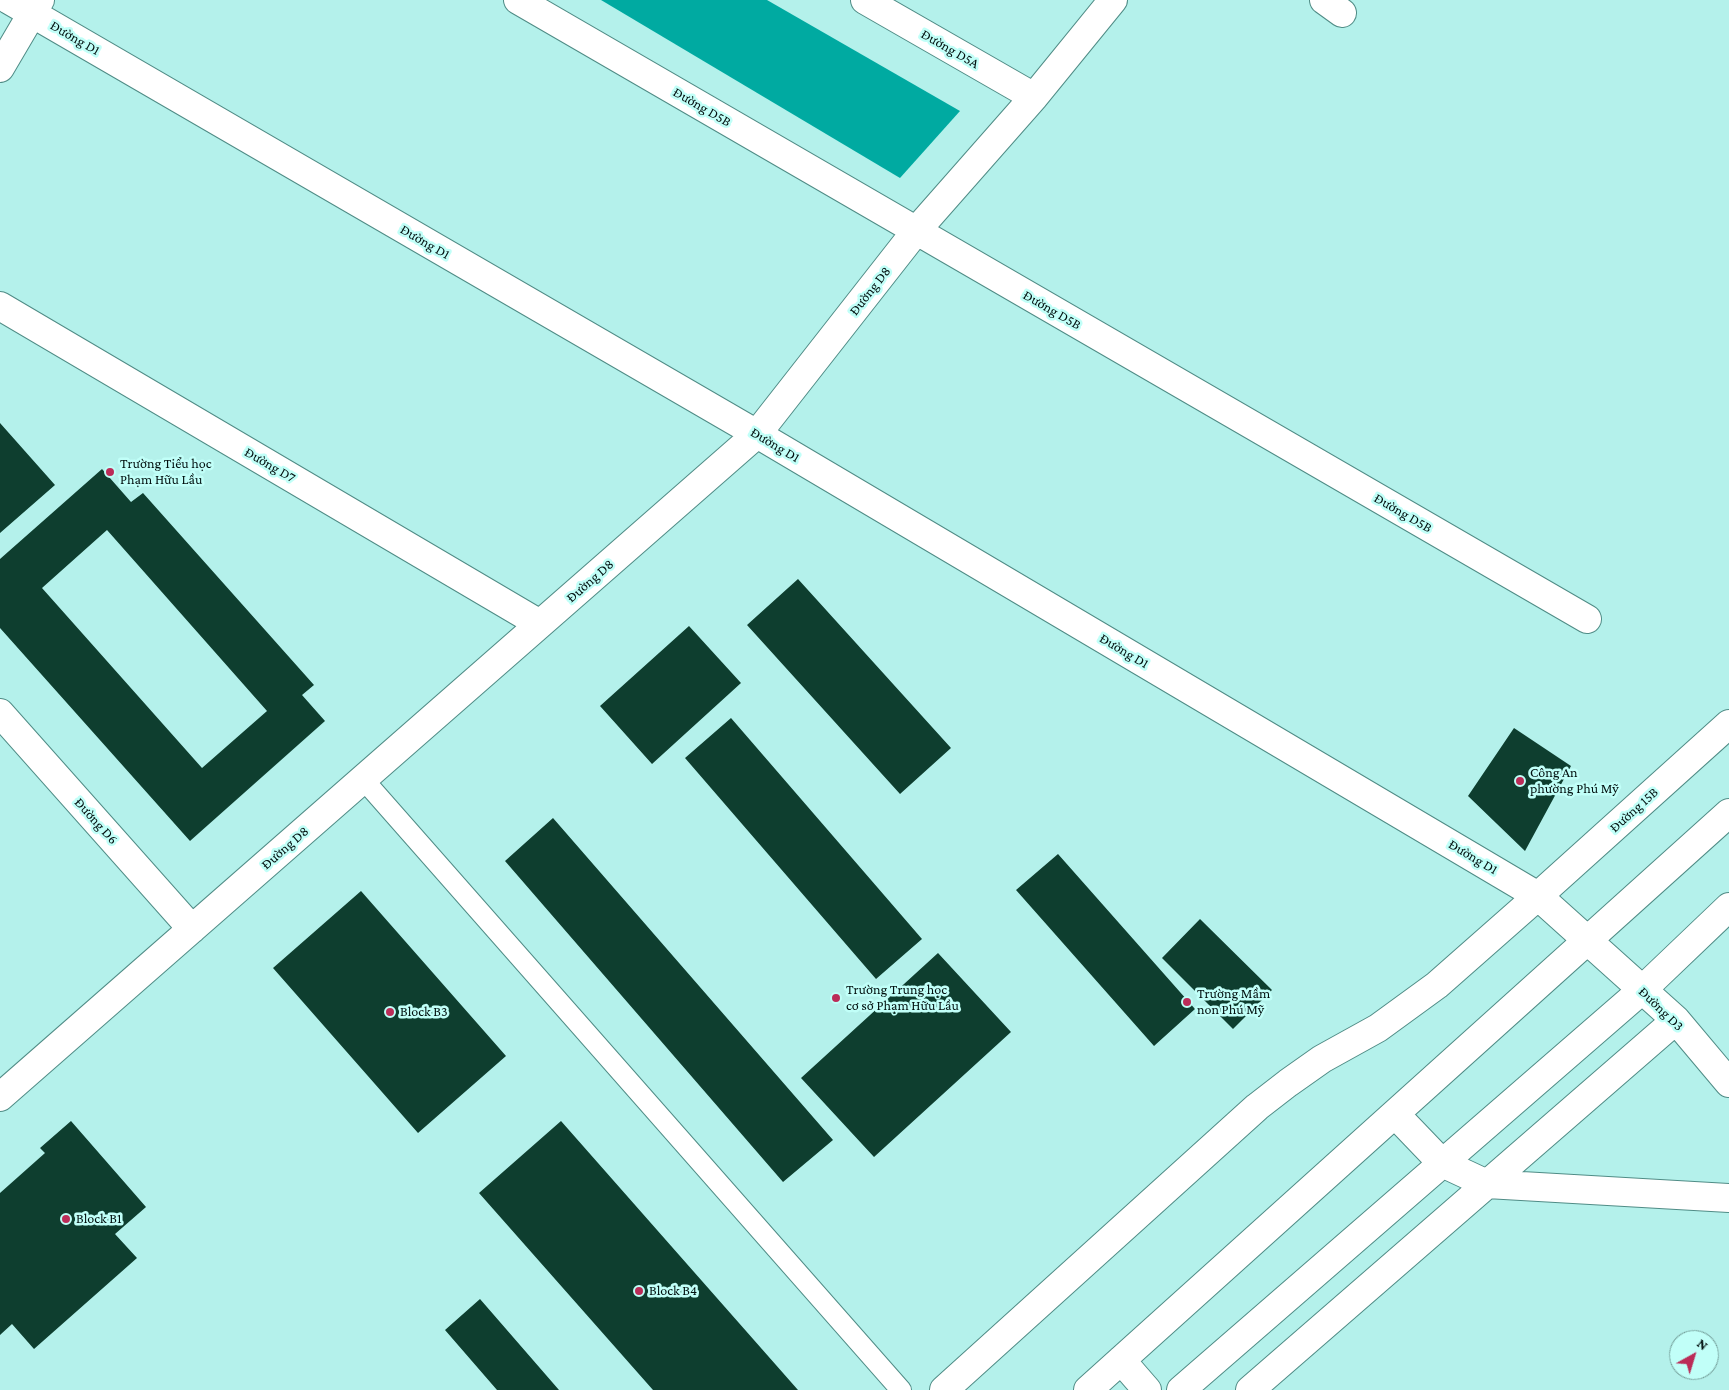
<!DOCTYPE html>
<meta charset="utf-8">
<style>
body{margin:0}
#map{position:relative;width:1729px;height:1390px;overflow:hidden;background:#b4f1eb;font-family:"Crimson Pro",serif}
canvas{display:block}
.north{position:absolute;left:1669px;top:1330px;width:50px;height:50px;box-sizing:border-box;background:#c1fff8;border:1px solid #749f9a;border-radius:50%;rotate:39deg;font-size:14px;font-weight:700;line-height:20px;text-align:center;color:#000f0e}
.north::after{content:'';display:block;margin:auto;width:18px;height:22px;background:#bb2c58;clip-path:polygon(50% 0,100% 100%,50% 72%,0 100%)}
</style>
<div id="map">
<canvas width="1729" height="1390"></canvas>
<div class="north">N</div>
</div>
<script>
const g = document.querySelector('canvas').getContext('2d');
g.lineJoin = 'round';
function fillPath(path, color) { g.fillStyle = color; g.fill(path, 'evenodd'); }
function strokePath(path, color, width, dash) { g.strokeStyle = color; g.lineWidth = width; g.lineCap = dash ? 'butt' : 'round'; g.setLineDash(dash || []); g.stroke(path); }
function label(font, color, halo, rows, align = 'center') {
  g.font = font + ' "Crimson Pro",serif'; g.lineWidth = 5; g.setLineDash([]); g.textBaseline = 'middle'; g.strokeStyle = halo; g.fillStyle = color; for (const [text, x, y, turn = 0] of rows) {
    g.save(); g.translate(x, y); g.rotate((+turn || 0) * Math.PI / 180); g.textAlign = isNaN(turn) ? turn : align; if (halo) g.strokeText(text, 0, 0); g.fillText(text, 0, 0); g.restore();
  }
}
const water = new Path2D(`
 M601,0H767L960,111L900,178Z`);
const building = new Path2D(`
 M0,423L55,485L0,533Z
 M102,469L131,502L143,493L314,685L302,695L325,721L190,841L0,628V559ZM107,530L267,711L202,768L42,588Z
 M798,579L951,748L900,794L747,625Z
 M689,626L741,683L652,764L600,706Z
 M731,718L922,939L876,979L685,758Z
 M1514,728L1571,766L1525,851L1468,796Z
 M553,818L833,1140L783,1182L505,861Z
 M1058,854L1195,1009L1154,1046L1016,890Z
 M361,891L506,1056L418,1133L273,968Z
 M1200,919L1272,990L1233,1029L1162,958Z
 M938,953L1011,1032L874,1157L801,1078Z
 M71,1121L146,1207L115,1234L137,1258L34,1349L12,1324L0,1335V1193L45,1153L40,1148Z
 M561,1121L798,1390H653L479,1193Z
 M480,1299L559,1390H497L445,1330Z`);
const service = new Path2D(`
 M363,779L901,1390`);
const minor = new Path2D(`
 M9,0L757,434L1538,896L1676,1020L1729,1083
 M518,0L1587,619
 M865,0L1034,97
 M1324,0L1342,13
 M0,68L40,0
 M0,306L540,624
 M0,713L192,929
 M0,1097L757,434L916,231L1034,97L1113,0
 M1395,1114L1442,1163L1487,1184L1729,1198
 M1121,1360L1147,1390
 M944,1390L1257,1107L1288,1083L1322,1059L1378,1028L1437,985L1538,896L1729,724
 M1088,1390L1729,813
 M1181,1390L1642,990L1729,907
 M1250,1390L1676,1020`);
const markers = [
 [110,472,5,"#bb2c58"],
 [1520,781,5,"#bb2c58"],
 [836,998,5,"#bb2c58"],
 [1187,1002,5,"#bb2c58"],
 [390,1012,5,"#bb2c58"],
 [66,1219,5,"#bb2c58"],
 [639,1291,5,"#bb2c58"]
];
const streetNames = [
 ["Đường D1",75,38,30],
 ["Đường D5A",950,49,30],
 ["Đường D5B",702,107,30],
 ["Đường D1",425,242,30],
 ["Đường D8",870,291,-52],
 ["Đường D5B",1052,310,30],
 ["Đường D1",775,445,31],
 ["Đường D7",270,465,30],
 ["Đường D5B",1403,513,30],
 ["Đường D8",590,581,-41],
 ["Đường D1",1124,651,31],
 ["Đường 15B",1634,810,-42],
 ["Đường D6",96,821,48],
 ["Đường D8",285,848,-41],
 ["Đường D1",1473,857,31],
 ["Đường D3",1661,1009,44]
];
const poiNames = [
 ["Trường Tiểu học",120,464],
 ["Phạm Hữu Lầu",120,480],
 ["Công An",1530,773],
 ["phường Phú Mỹ",1530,789],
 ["Trường Trung học",846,990],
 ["cơ sở Phạm Hữu Lầu",846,1006],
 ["Trường Mầm",1197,994],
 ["non Phú Mỹ",1197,1010],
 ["Block B3",400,1012],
 ["Block B1",76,1219],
 ["Block B4",649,1291]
];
fillPath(water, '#00aaa1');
fillPath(building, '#0e3e2f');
strokePath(service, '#508c86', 22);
strokePath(minor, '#508c86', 30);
strokePath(service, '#fff', 20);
strokePath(minor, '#fff', 28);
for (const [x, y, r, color] of markers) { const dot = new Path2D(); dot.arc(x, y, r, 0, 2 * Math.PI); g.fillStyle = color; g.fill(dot); strokePath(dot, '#c1fff8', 2); }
label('14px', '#000f0e', '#c1fff8', streetNames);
label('14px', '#000f0e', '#c1fff8', poiNames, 'left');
</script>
